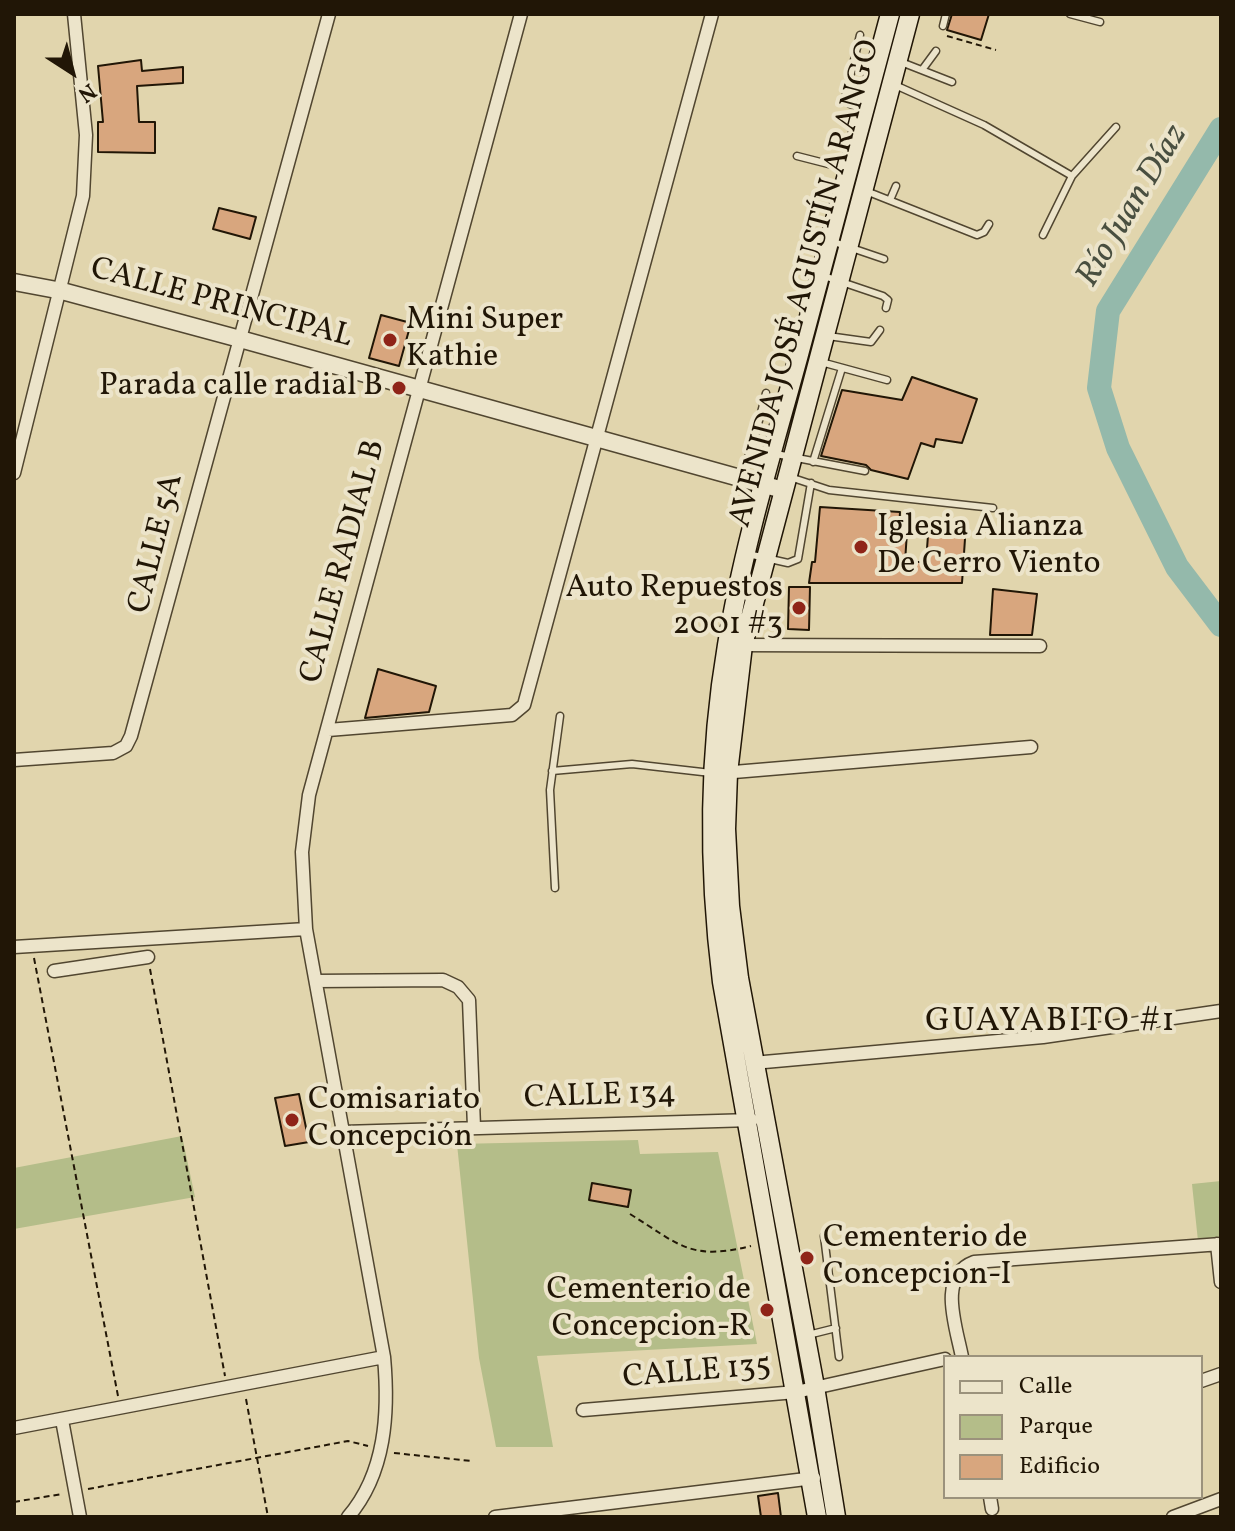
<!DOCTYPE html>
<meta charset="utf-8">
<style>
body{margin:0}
#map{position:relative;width:1235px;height:1531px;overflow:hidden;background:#e1d5ad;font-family:Vollkorn,serif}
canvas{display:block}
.frame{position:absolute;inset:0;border:16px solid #211606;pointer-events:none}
.legend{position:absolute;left:943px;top:1355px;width:260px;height:144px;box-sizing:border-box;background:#ece4ca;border:2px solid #9b927c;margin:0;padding:10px 14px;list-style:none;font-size:24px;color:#211606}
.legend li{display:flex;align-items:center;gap:16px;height:40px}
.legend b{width:40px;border:2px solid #9b927c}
.north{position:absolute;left:32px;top:32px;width:80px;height:80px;-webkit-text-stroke:6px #ece4ca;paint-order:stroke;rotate:144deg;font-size:22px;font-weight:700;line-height:32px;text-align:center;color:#211606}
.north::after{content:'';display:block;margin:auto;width:28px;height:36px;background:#211606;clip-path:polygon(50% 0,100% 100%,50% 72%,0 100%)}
</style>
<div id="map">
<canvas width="1235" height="1531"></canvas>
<div class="frame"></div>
<ul class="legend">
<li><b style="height:10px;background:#ece4ca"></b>Calle</li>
<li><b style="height:22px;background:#b4bd89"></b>Parque</li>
<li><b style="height:22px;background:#d8a67e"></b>Edificio</li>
</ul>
<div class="north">N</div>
</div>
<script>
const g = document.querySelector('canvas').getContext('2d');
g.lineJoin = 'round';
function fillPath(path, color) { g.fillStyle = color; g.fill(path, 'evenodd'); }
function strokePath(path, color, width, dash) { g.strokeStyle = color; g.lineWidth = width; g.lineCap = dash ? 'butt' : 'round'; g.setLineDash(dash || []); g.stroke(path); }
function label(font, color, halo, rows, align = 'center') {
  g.font = font + ' Vollkorn,serif'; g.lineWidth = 8; g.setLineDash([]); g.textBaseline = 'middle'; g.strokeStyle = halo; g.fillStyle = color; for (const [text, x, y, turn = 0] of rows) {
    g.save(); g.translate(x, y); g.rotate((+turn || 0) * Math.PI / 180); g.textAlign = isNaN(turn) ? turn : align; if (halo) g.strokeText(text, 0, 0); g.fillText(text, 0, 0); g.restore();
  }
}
const green = new Path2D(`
 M182,1136L195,1197L14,1229V1168Z
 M638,1140L640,1154L718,1152L757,1344L537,1356L553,1447H496L479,1358L457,1144Z
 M1221,1181V1238L1198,1241L1192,1184Z`);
const river = new Path2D(`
 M1221,129L1108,311L1099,388L1118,448L1177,567L1221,625`);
const building = new Path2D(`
 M952,14H989L981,40L947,30Z
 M141,60L142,71L183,67V83L137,86L139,122H155V153L98,152V122H103L98,66Z
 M219,208L256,217L250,239L213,229Z
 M381,315L411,323L399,366L369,358Z
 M912,377L977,399L962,443L936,439L934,447L921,443L908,479L871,470L866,465L821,456L842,390L902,400Z
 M820,507L900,512L899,531L907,532L905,562H926L929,522L966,524L962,583H809L812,562H815Z
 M789,587H810L809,630L788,629Z
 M993,589L1037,594L1032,635H990Z
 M378,669L436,686L429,712L365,718Z
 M299,1094L309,1142L285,1146L275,1098Z
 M592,1183L631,1190L628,1207L589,1200Z
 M778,1493L781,1517H761L758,1496Z`);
const path = new Path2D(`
 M947,36L996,50
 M34,958L118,1396
 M150,969L225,1376
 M630,1214C680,1245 690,1261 751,1246
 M246,1399L268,1517
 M394,1453L472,1461
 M88,1489L348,1441L368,1446
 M14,1502L62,1494`);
const service = new Path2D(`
 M1070,14L1100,22
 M943,26L946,14
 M860,35L846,94L850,104L861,108
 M901,62L952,82
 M922,70L936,51
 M895,85L984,125L1072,176
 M797,156L844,168
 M866,191L977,235L984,232L989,224
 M890,200L896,186
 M1043,235L1072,176L1116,127
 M831,241L884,259
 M821,275L883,296L888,300L886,308
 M828,336L871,342L880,330
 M821,362L887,380
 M776,454L865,471
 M813,462L842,368
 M740,476L752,448L766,393
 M790,477L829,490L993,508
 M748,554L788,563L798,559L811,483
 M552,771L632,764L711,773
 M555,888L550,790L560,716
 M824,1236L839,1357
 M808,1335L836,1328`);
const minor = new Path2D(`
 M14,473L83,196L86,135L74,14
 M739,645L1040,646
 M328,730L512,715L524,705L712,14
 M14,760L113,753L126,746L131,736L329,14
 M722,773L1031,747
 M14,947L306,929
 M54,971L148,957
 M316,981L443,980L458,987L469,1000L474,1127
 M753,1063L1043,1037L1221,1011
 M343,1132L752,1120
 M1217,1244L1221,1282
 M962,1357C956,1326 937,1276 974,1262L1221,1244
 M1201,1381L1221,1374
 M583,1410L796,1392L945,1359
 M62,1420L80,1517
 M14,1428L384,1357
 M990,1497L992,1509
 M348,1517C386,1473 389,1412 384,1357L306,929L302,852L309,795L521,14
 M495,1517L814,1478
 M1173,1517L1221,1499`);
const tertiary = new Path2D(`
 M14,282L62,291L240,339L783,490`);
const secondary = new Path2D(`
 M817,1517L722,982C708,870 708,757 727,645C743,548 772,453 798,358C829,243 859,129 890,14
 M836,1517L815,1387L739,978L730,906L726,829L728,773L743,645L910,14`);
const markers = [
 [390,340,8,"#8f2418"],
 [399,388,8,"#8f2418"],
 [861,547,8,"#8f2418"],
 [799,608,8,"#8f2418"],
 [292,1120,8,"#8f2418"],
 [807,1258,8,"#8f2418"],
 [767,1310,8,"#8f2418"]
];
const streetNames = [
 ["AVENIDA JOSÉ AGUSTÍN ARANGO",807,284,-75],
 ["CALLE PRINCIPAL",221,305,15],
 ["CALLE 5A",158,544,-76],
 ["CALLE RADIAL B",345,562,-75],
 ["CALLE 134",600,1098,-2],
 ["CALLE 135",697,1374,-5]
];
const poiNames = [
 ["Mini Super",406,322],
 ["Kathie",406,359],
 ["Parada calle radial B",383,388,"right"],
 ["Iglesia Alianza",877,529],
 ["De Cerro Viento",877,566],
 ["Auto Repuestos",783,590,"right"],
 ["2001 #3",783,627,"right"],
 ["Comisariato",308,1102],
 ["Concepción",308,1139],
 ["Cementerio de",823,1240],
 ["Concepcion-I",823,1277],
 ["Cementerio de",751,1292,"right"],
 ["Concepcion-R",751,1329,"right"]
];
const waterNames = [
 ["Río Juan Díaz",1134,207,-59]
];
const neighbourhoodNames = [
 ["GUAYABITO #1",1051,1024]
];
fillPath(green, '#b4bd89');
strokePath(river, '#94b9ab', 24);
fillPath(building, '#d8a67e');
strokePath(building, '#211606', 2);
strokePath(service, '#514630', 9);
strokePath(minor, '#514630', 15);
strokePath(tertiary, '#514630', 19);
strokePath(secondary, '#211606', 21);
strokePath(path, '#211606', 2, [6, 4]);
strokePath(service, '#ece4ca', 6);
strokePath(minor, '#ece4ca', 12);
strokePath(tertiary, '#ece4ca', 16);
strokePath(secondary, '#ece4ca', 18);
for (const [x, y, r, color] of markers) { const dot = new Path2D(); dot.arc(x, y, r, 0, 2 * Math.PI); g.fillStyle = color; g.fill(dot); strokePath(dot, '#ece4ca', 3); }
label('32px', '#211606', '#ece4ca', streetNames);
label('32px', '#211606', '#ece4ca', poiNames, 'left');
label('italic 34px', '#494f40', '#ece4ca', waterNames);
g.letterSpacing = '2px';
label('34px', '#211606', '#ece4ca', neighbourhoodNames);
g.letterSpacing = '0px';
</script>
